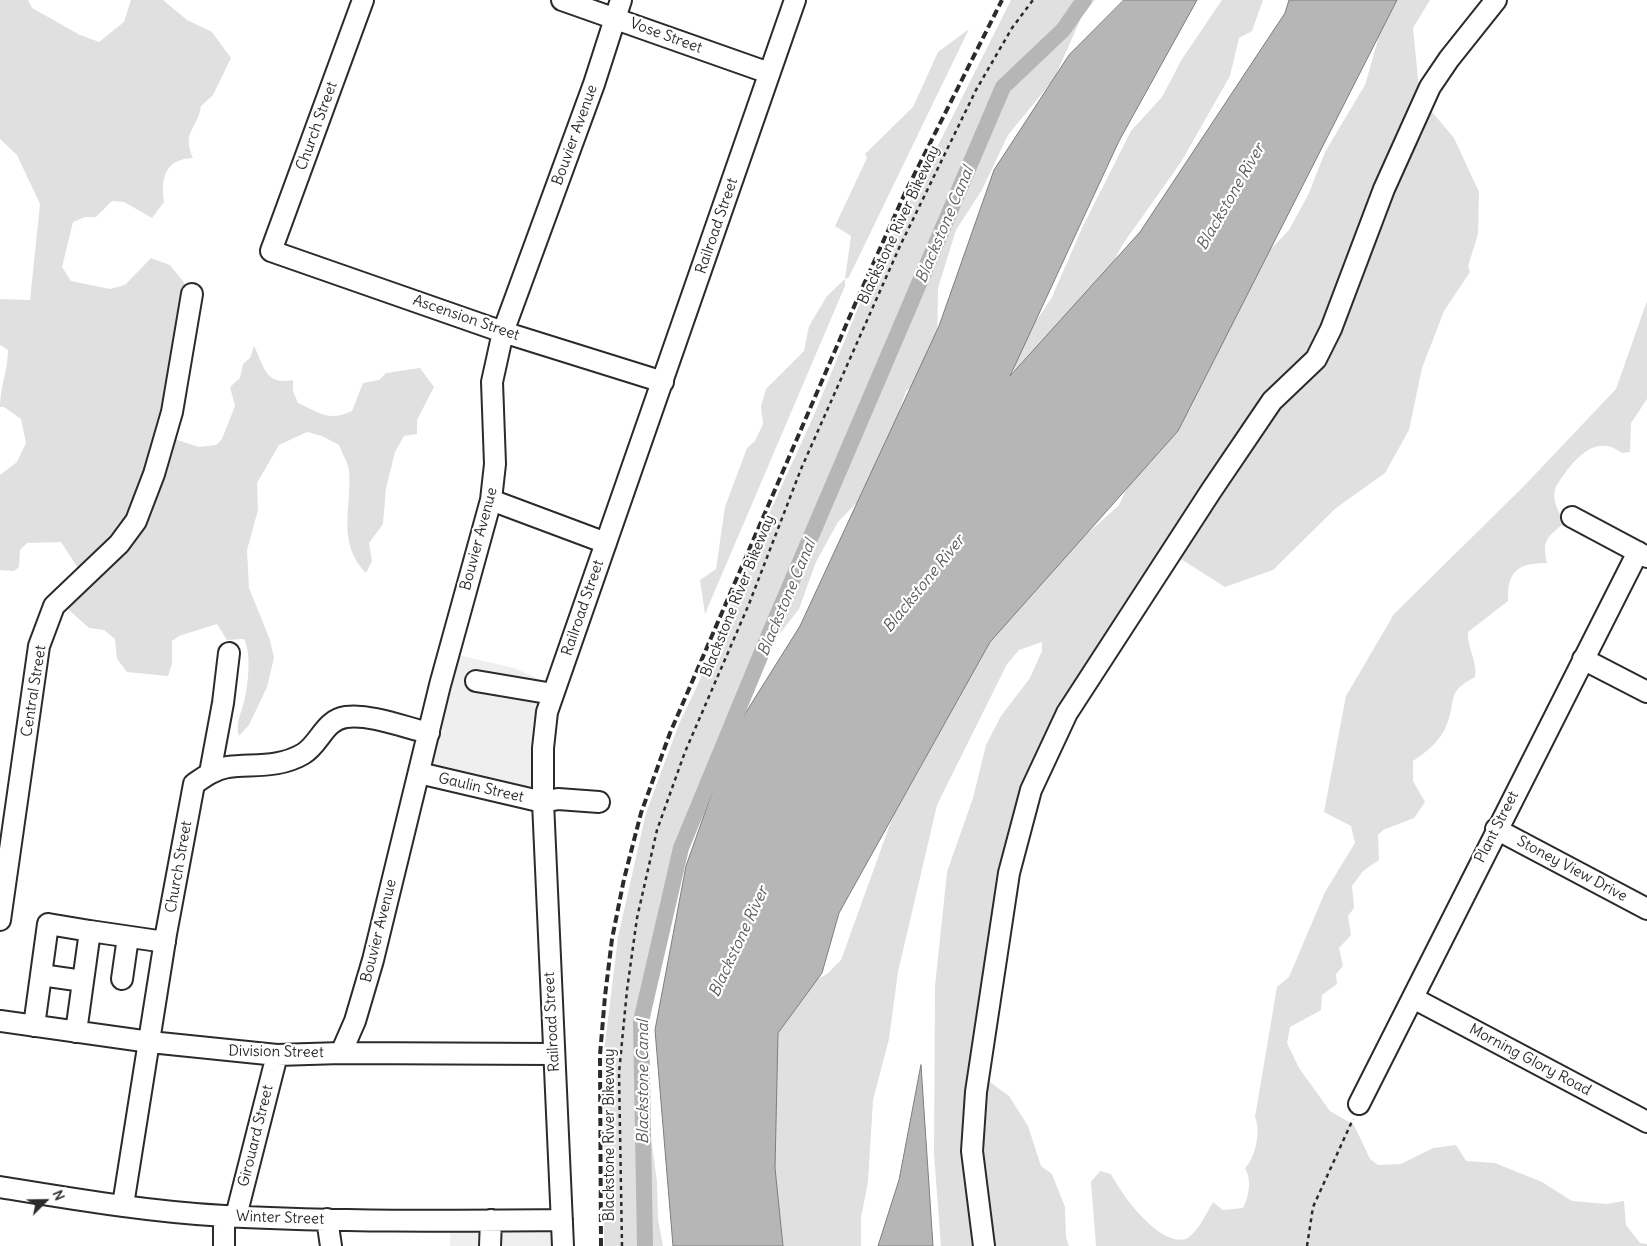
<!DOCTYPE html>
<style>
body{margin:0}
#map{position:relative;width:1647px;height:1246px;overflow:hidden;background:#fff;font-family:Delius,sans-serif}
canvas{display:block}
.north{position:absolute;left:20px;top:1176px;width:50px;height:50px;-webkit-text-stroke:4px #fff;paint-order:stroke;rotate:67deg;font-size:14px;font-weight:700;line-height:20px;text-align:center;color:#2b2b2b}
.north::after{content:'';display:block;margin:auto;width:18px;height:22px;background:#2b2b2b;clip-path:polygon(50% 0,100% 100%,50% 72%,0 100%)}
</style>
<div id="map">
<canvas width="1647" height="1246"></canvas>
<div class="north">N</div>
</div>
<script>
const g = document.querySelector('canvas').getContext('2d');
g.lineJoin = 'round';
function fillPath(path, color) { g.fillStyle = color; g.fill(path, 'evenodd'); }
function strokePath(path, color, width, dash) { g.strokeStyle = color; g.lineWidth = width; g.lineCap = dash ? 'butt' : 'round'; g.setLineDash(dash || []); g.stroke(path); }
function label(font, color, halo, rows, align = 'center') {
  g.font = font + ' Delius,sans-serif'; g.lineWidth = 4.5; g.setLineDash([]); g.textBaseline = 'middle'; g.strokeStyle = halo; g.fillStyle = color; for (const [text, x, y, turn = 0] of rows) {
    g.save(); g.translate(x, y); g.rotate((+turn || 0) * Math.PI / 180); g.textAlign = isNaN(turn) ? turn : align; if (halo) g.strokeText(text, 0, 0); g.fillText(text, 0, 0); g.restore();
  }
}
const built = new Path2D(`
 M445,652L514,668L551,684L540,798L425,776Z
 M450,1222H548L558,1246H450Z`);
const green = new Path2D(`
 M0,0H28L32,8L80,35L99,42L124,22L131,0H163L187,20L212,32L231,58L213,95L201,106C198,129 181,131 193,158C164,159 161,179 164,202L152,218L124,202L112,201L96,217H85L73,222L62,267L71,281L110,289L125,285L151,258L170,265L186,285L183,331L162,435L199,447L216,445L222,439L235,406L230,387L240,378L243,364L250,358L254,346C265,368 265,385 293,380V391L298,403C320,413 329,422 352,411L363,383L379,380L386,373L420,368L434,387L417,420V434L404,436L395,452L386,488L383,524L369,543L372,561L366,573C336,542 352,508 349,471C348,463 342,453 339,445L322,436L307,432L279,445L257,483L258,510L247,550L249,588L270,640L274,658L267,687L249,725L239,736C235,725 241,713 244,702C248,684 252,656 244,639L227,640L217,624L179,636L172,641V664L168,676L127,672L117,659L115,639L104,630L89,628L60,602L82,574L61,542L27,543L20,550L19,567L14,571L0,570V475L17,462L26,443L21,419L4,407H0C0,387 8,370 8,350L0,345V299L30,300L40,204L17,155L0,139Z
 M1011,0H1095L1082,16L1054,79L1008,135L982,190L956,230L938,288L937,361L928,374L906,391L887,447L869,490L838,522L816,562L799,609L753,668L723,727L697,794L683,855L660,901L658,931L642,991L643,1078L657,1182L658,1219L663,1246H604V1052L618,937L646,813L679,724L699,682L754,547L814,415L865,291Z
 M1222,0H1263L1252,31L1239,38L1230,76L1181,162L1123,244L1092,300L1014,379V370L1020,344L1051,299L1083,226L1131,131L1162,97L1182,59Z
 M1393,0H1430L1413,28L1419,89L1422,100L1454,138L1479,192L1478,234L1468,266L1470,272L1444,311L1422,368L1409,430L1385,473L1336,508L1273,570L1225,587L1173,554L1033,785L979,1074L1009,1096L1028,1126L1041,1166L1052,1174L1065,1207L1066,1237L1069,1246H941L934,1154L935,986L947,872L973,798L986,745L1001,716L1030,678L1042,651V642L1019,650L1007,664L937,805L898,972L889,1039L873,1100L868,1182L861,1218V1246H770L772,1003L827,974L841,960L893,816L921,767L960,678L1044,552L1089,532L1119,505L1140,459L1269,251L1289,230L1309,193L1325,152L1365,85L1379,36Z
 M969,29L849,277L845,279V286L705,614L700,580L716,569L725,507L747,448L755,441L763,424L761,406L766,389L804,351L809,326L827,296L845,279L851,236L835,226L867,158L865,154L913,107L938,52Z
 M1647,301V399L1631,423L1630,452L1622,453C1599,435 1579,454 1565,473C1562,478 1556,484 1555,490C1552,501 1559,512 1564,523C1547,538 1542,539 1547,563C1518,563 1507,571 1508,601L1468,632C1467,648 1478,662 1475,677C1445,693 1457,699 1447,724C1441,741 1427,751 1413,761V781L1425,802L1414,818L1383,830L1378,835L1379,860L1363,871L1352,886L1354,908L1348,916L1351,935L1339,948L1343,966L1336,974L1337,984L1322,995L1321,1010L1290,1027L1287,1043L1299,1068L1330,1111L1354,1125L1370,1159L1378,1165L1401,1164L1433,1148L1456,1145L1466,1161L1495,1163L1542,1182L1572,1201L1607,1204L1624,1201L1626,1225L1640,1243L1647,1244V1246H1096L1091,1182L1100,1171L1111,1174C1122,1195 1158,1246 1186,1239C1198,1232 1206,1214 1213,1202L1223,1210L1243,1208C1249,1196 1252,1180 1245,1168C1256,1157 1261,1130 1255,1117L1277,987L1289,977L1325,892L1355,843L1351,826L1324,812L1346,696L1394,614L1523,487L1616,389Z`);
const water = new Path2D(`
 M1124,0H1197L1119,141L1010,376L1140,232L1285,13L1289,0H1397L1178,431L990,642L839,913L822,973L778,1033L775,1168L783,1246H673L655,1030L686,866L733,733L800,626L939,326L994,170L1069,55Z
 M921,1065L933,1246H878L899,1180Z`);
const canal = new Path2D(`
 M645,1246L641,1021L681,848L771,630L1003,87L1063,30L1084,0`);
const path = new Path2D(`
 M622,1246L619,1073L627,990L637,918L657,830L685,752L749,604L801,469L900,246L976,90L1012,28L1033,0
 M1307,1246L1313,1207L1353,1119`);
const minor = new Path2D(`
 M363,0L271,251L503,332L663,382
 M562,0L769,73
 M491,500L606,543
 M1572,517L1647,557
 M1583,659L1647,692
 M476,681L553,694
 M210,773L223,703L229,653
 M419,773L543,802L558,799L599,802
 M1496,829L1647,909
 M0,920L39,646L54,606L119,544L136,521L154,474L172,412L192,294
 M41,975L83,981
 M122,979L128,937
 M1413,998L1647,1122
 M0,1021L150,1042L277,1055L341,1053L554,1054
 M34,1026L48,924L90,931
 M76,1032L90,931L165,942
 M341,1053L355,1021L373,960L440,685L491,500L495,464L492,382L503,332L594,84L621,0
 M1359,1104L1638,552
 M0,1187C74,1199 150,1212 225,1216C337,1222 450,1221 562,1220
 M123,1205L166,934L194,784C204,777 215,769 228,767C254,764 279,768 303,754C320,744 324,720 346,717C372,714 403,727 429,733
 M236,1216L277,1055
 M327,1219L331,1246
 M224,1246V1216
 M490,1246L491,1220
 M563,1246L543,802V748L547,712L795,0
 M984,1246L972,1151L976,1092L1009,873L1031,790L1067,713L1211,491L1272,401L1316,359L1331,329L1384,189L1430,87L1449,59L1496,0`);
const rail = new Path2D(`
 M601,1246L600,1055L605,996L612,939L624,879L641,813L670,733L856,302L905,193L1002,0`);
const streetNames = [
 ["Vose Street",666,36,20],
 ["Church Street",317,126,-70],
 ["Bouvier Avenue",575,135,-70],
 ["Blackstone River Bikeway",899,225,-65],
 ["Railroad Street",717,226,-71],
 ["Ascension Street",466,318,19],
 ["Bouvier Avenue",479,539,-75],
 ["Blackstone River Bikeway",738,596,-68],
 ["Railroad Street",583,608,-71],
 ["Central Street",34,691,-81],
 ["Gaulin Street",481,788,13],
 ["Plant Street",1497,827,-63],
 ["Church Street",179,867,-80],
 ["Stoney View Drive",1572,869,28],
 ["Bouvier Avenue",379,931,-76],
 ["Railroad Street",552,1022,-93],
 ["Division Street",276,1052,1],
 ["Morning Glory Road",1530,1060,28],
 ["Blackstone River Bikeway",610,1135,-90],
 ["Girouard Street",256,1136,-76],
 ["Winter Street",280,1218,2]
];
const waterNames = [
 ["Blackstone River",1231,197,-60],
 ["Blackstone Canal",945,225,-67],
 ["Blackstone River",924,584,-51],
 ["Blackstone Canal",787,598,-67],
 ["Blackstone River",739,942,-65],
 ["Blackstone Canal",643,1082,-90]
];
fillPath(built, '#efefef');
fillPath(green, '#e0e0e0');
fillPath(water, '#b6b6b6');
strokePath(water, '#7e7e7e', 1);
strokePath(canal, '#b6b6b6', 16);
strokePath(minor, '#2b2b2b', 24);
strokePath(path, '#2b2b2b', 2.5, [4, 4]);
strokePath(minor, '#fff', 20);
strokePath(rail, '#2b2b2b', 4, [8, 4]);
label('15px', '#2b2b2b', '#fff', streetNames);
label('italic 16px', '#5c5c5c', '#fff', waterNames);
</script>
